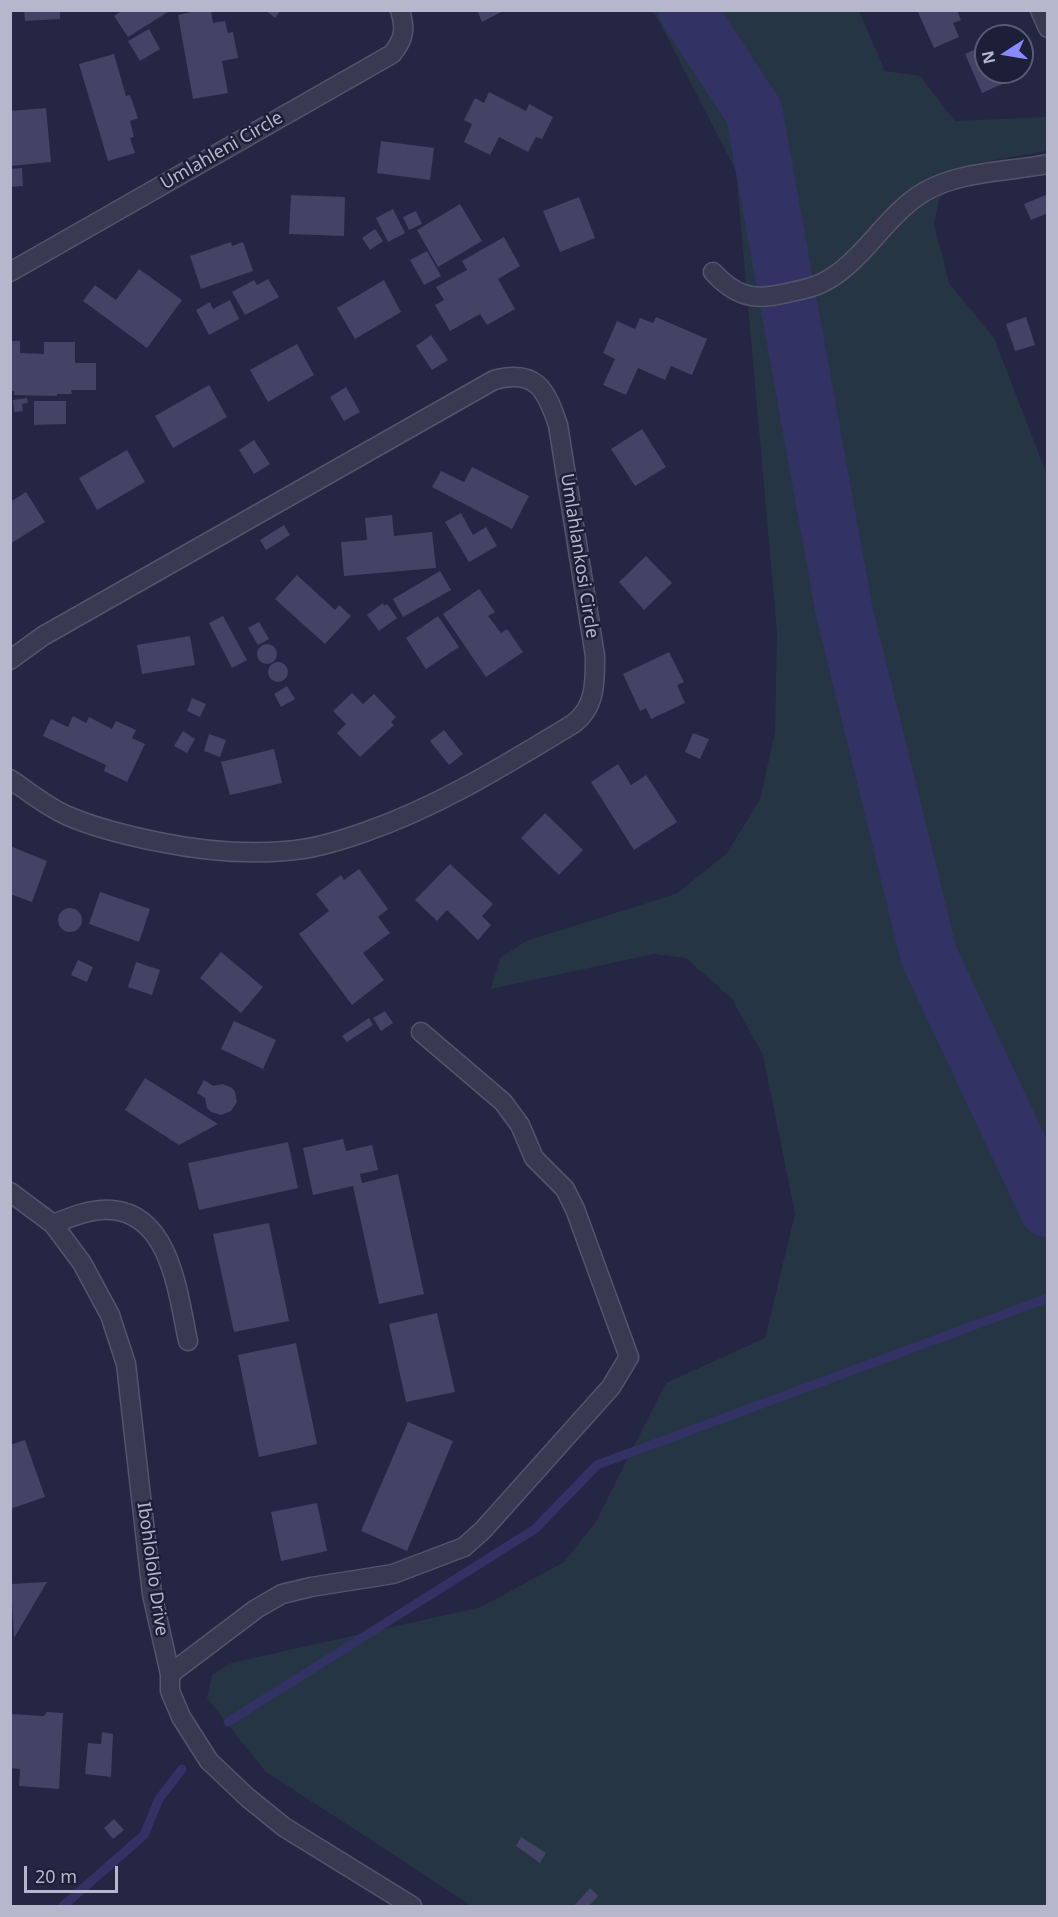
<!DOCTYPE html>
<style>
body{margin:0}
#map{position:relative;width:1058px;height:1917px;overflow:hidden;background:#242643;font-family:"Noto Sans",sans-serif}
canvas{display:block}
.frame{position:absolute;inset:0;border:12px solid #b6b6cc;pointer-events:none}
.north{position:absolute;left:974px;top:24px;width:60px;height:60px;box-sizing:border-box;background:#1d1e38;border:2px solid #5a5b73;border-radius:50%;rotate:258deg;font-size:16px;font-weight:700;line-height:24px;text-align:center;color:#b6b6cc}
.north::after{content:'';display:block;margin:auto;width:21px;height:27px;background:#8989ff;clip-path:polygon(50% 0,100% 100%,50% 72%,0 100%)}
.scale{position:absolute;left:24px;top:1866px;width:94px;height:27px;box-sizing:border-box;border:3px solid #b6b6cc;border-top:0;padding-left:8px;font-size:18px;line-height:21px;white-space:nowrap;color:#b6b6cc;-webkit-text-stroke:4px #1d1e38;paint-order:stroke}
</style>
<div id="map">
<canvas width="1058" height="1917"></canvas>
<div class="frame"></div>
<div class="north">N</div>
<div class="scale">20 m</div>
</div>
<script>
const g = document.querySelector('canvas').getContext('2d');
g.lineJoin = 'round';
function fillPath(path, color) { g.fillStyle = color; g.fill(path, 'evenodd'); }
function strokePath(path, color, width, dash) { g.strokeStyle = color; g.lineWidth = width; g.lineCap = dash ? 'butt' : 'round'; g.setLineDash(dash || []); g.stroke(path); }
function label(font, color, halo, rows, align = 'center') {
  g.font = font + ' "Noto Sans",sans-serif'; g.lineWidth = 5; g.setLineDash([]); g.textBaseline = 'middle'; g.strokeStyle = halo; g.fillStyle = color; for (const [text, x, y, turn = 0] of rows) {
    g.save(); g.translate(x, y); g.rotate((+turn || 0) * Math.PI / 180); g.textAlign = isNaN(turn) ? turn : align; if (halo) g.strokeText(text, 0, 0); g.fillText(text, 0, 0); g.restore();
  }
}
const green = new Path2D(`
 M652,11H859L885,71L920,76L955,121L1047,117V151L972,164L939,200L934,224L949,283L994,338L1047,475V1906H472L265,1771L207,1698L212,1675L231,1663L481,1607L564,1562L595,1523L666,1383L765,1338L795,1214L763,1055L732,999L686,958L654,954L491,989L500,958L526,941L676,894L726,854L760,800L775,732L777,632L736,171L660,23Z`);
const stream = new Path2D(`
 M228,1722L535,1529L597,1465L1048,1298
 M63,1906L144,1835L159,1799L182,1769`);
const river = new Path2D(`
 M687,10L754,112L844,610L929,956L1048,1209`);
const building = new Path2D(`
 M24,10H60V19L25,21Z
 M123,10H171L128,37L114,16Z
 M200,10H211L213,23L225,21L228,33L233,32L238,58L222,61L228,93L193,99L178,15Z
 M265,10H281L275,18Z
 M477,10H505L482,22Z
 M917,10H957L961,20L953,23L959,37L934,48Z
 M149,29L160,49L140,61L128,41Z
 M986,44V72H1013L1016,78L982,93L965,54Z
 M114,54L126,96L130,95L138,118L130,121L134,137L130,138L135,153L108,161L79,64Z
 M489,92L526,111L529,104L553,117L542,139L536,137L528,152L499,137L490,155L464,142L472,124L464,120L475,98L484,103Z
 M46,108L51,162L10,166V111Z
 M381,141L434,148L430,180L377,173Z
 M22,168L23,186L10,187V169Z
 M1048,194V213L1031,220L1024,204Z
 M291,195L345,197L344,236L289,234Z
 M579,197L595,238L560,252L543,211Z
 M460,204L482,241L438,267L417,230Z
 M393,209L405,233L388,242L376,218Z
 M416,211L422,224L409,230L403,217Z
 M375,229L383,241L370,250L362,238Z
 M504,237L520,266L498,279L515,309L487,325L480,314L450,331L435,305L444,300L436,287L467,270L462,261Z
 M231,242L232,246L243,242L253,271L201,289L190,256Z
 M427,251L441,276L424,285L410,260Z
 M139,269L182,300L147,348L83,301L95,285L116,300Z
 M268,279L279,297L245,315L232,292L254,280L257,285Z
 M384,280L401,312L355,339L337,308Z
 M230,300L239,319L209,335L196,310L210,302L213,309Z
 M656,317L707,339L692,375L671,366L665,380L638,368L626,395L603,385L615,359L603,353L617,321L635,329L640,318L653,323Z
 M1026,317L1035,345L1015,351L1006,324Z
 M431,335L448,360L432,370L416,346Z
 M10,341H20V353L44,354V342H75V363H96V390H71L72,394H57V396L14,395V391H10Z
 M297,344L314,375L268,402L250,370Z
 M209,385L227,417L173,448L155,416Z
 M346,387L360,412L344,421L330,397Z
 M27,398L28,403L22,404L23,411L14,412L13,400Z
 M34,401H66V424L34,425Z
 M642,429L666,467L635,486L611,449Z
 M254,440L270,464L254,474L239,450Z
 M127,450L145,482L97,510L79,478Z
 M472,467L529,496L512,529L432,487L441,471L464,482Z
 M26,492L45,522L10,544V502Z
 M461,513L473,535L486,527L497,546L469,562L445,522Z
 M392,515L394,536L432,532L436,568L344,576L341,542L367,540L365,518Z
 M284,525L290,535L266,550L260,540Z
 M646,556L672,583L644,610L619,582Z
 M440,571L451,590L403,617L393,599Z
 M297,575L335,610L339,605L351,616L325,644L275,599Z
 M479,589L495,612L488,616L501,633L507,629L523,652L486,677L443,614Z
 M383,603L384,606L387,604L397,618L379,631L367,615Z
 M223,616L247,660L232,668L209,623Z
 M438,616L459,647L426,669L406,638Z
 M259,622L269,639L258,645L248,628Z
 M190,636L195,665L142,674L137,645Z
 M257 654a10 10 0 1 1 20 0a10 10 0 1 1-20 0Z
 M669,652L684,682L677,685L685,703L651,719L646,708L640,711L623,674Z
 M268 672a10 10 0 1 1 20 0a10 10 0 1 1-20 0Z
 M287,686L295,699L281,707L274,694Z
 M352,693L363,704L374,694L396,717L391,722L394,725L360,757L337,733L346,724L333,711Z
 M192,698L206,704L200,717L187,711Z
 M73,716L86,723L89,717L112,729L116,721L136,730L132,738L145,744L127,782L104,771L106,765L43,736L51,719L68,727Z
 M444,730L463,754L449,765L430,741Z
 M183,731L195,739L187,753L174,746Z
 M693,733L709,739L700,759L685,752Z
 M209,734L226,740L220,757L204,751Z
 M274,749L282,783L230,795L221,762Z
 M618,764L631,785L646,775L677,822L634,850L591,782Z
 M545,813L583,850L559,875L521,838Z
 M10,846L47,861L32,902L10,894Z
 M450,864L493,904L482,916L491,925L478,940L447,910L437,921L415,900Z
 M359,869L388,909L378,917L390,933L363,953L384,980L352,1005L299,934L329,911L316,894L341,875L344,880Z
 M100,892L150,909L139,942L89,924Z
 M58 920a12 12 0 1 1 24 0a12 12 0 1 1-24 0Z
 M221,952L263,987L241,1013L200,978Z
 M78,960L93,967L87,982L71,975Z
 M136,962L160,970L152,995L128,987Z
 M385,1011L393,1023L381,1031L373,1018Z
 M369,1018L373,1025L347,1042L342,1036Z
 M234,1021L276,1040L263,1069L221,1049Z
 M145,1078L218,1124L179,1145L125,1110Z
 M204,1080L213,1086L223,1084L232,1088L235,1092L237,1102L231,1111L221,1115L211,1112L207,1108L205,1098L197,1093Z
 M343,1139L346,1151L372,1145L378,1170L360,1174L362,1183L398,1174L424,1294L379,1304L353,1186L313,1195L303,1148Z
 M288,1142L298,1188L199,1210L188,1163Z
 M269,1223L289,1321L234,1332L213,1234Z
 M437,1313L455,1392L406,1402L389,1324Z
 M296,1343L317,1444L259,1457L238,1355Z
 M408,1422L453,1441L407,1551L361,1531Z
 M25,1440L45,1497L10,1509V1445Z
 M317,1503L327,1551L281,1561L271,1512Z
 M47,1582L14,1638L11,1584Z
 M47,1712L63,1713L59,1789L19,1786L20,1769L10,1768V1714L44,1716Z
 M102,1732L113,1734L111,1777L85,1774L88,1743L101,1744Z
 M114,1819L124,1830L113,1839L104,1828Z
 M521,1837L546,1853L540,1863L516,1846Z
 M590,1888L598,1896L589,1906H574Z`);
const service = new Path2D(`
 M713,272C734,295 752,301 782,294C795,291 810,289 822,283C863,263 884,216 924,192C960,171 1007,172 1048,164
 M53,1224C71,1217 92,1208 112,1210C171,1215 178,1295 188,1341
 M170,1674L256,1609L282,1594L311,1587L393,1574L464,1547L483,1530L611,1387L629,1357L575,1209L565,1189L534,1158L520,1125L503,1102L421,1032`);
const minor = new Path2D(`
 M1040,10L1048,28
 M10,272L392,54C404,39 406,30 400,10
 M10,660L43,636L494,380C536,369 546,389 558,425L595,656C595,682 596,707 573,724C505,765 440,806 365,832C345,839 324,846 303,849C254,856 208,852 159,842C129,836 96,828 68,816C47,807 29,792 10,779
 M10,1192L53,1224L82,1263L110,1315L126,1364L152,1594L170,1674V1691L181,1717L209,1761L247,1797L284,1827L412,1906`);
const streetNames = [
 ["Umlahleni Circle",222,151,-30],
 ["Umlahlankosi Circle",579,556,81],
 ["Ibohlololo Drive",152,1569,82]
];
fillPath(green, '#263544');
strokePath(stream, '#323364', 9);
strokePath(river, '#323364', 57);
fillPath(building, '#434465');
strokePath(service, '#54546d', 21);
strokePath(minor, '#54546d', 21);
strokePath(service, '#393a52', 18);
strokePath(minor, '#393a52', 18);
label('18px', '#b6b6cc', '#1d1e38', streetNames);
</script>
